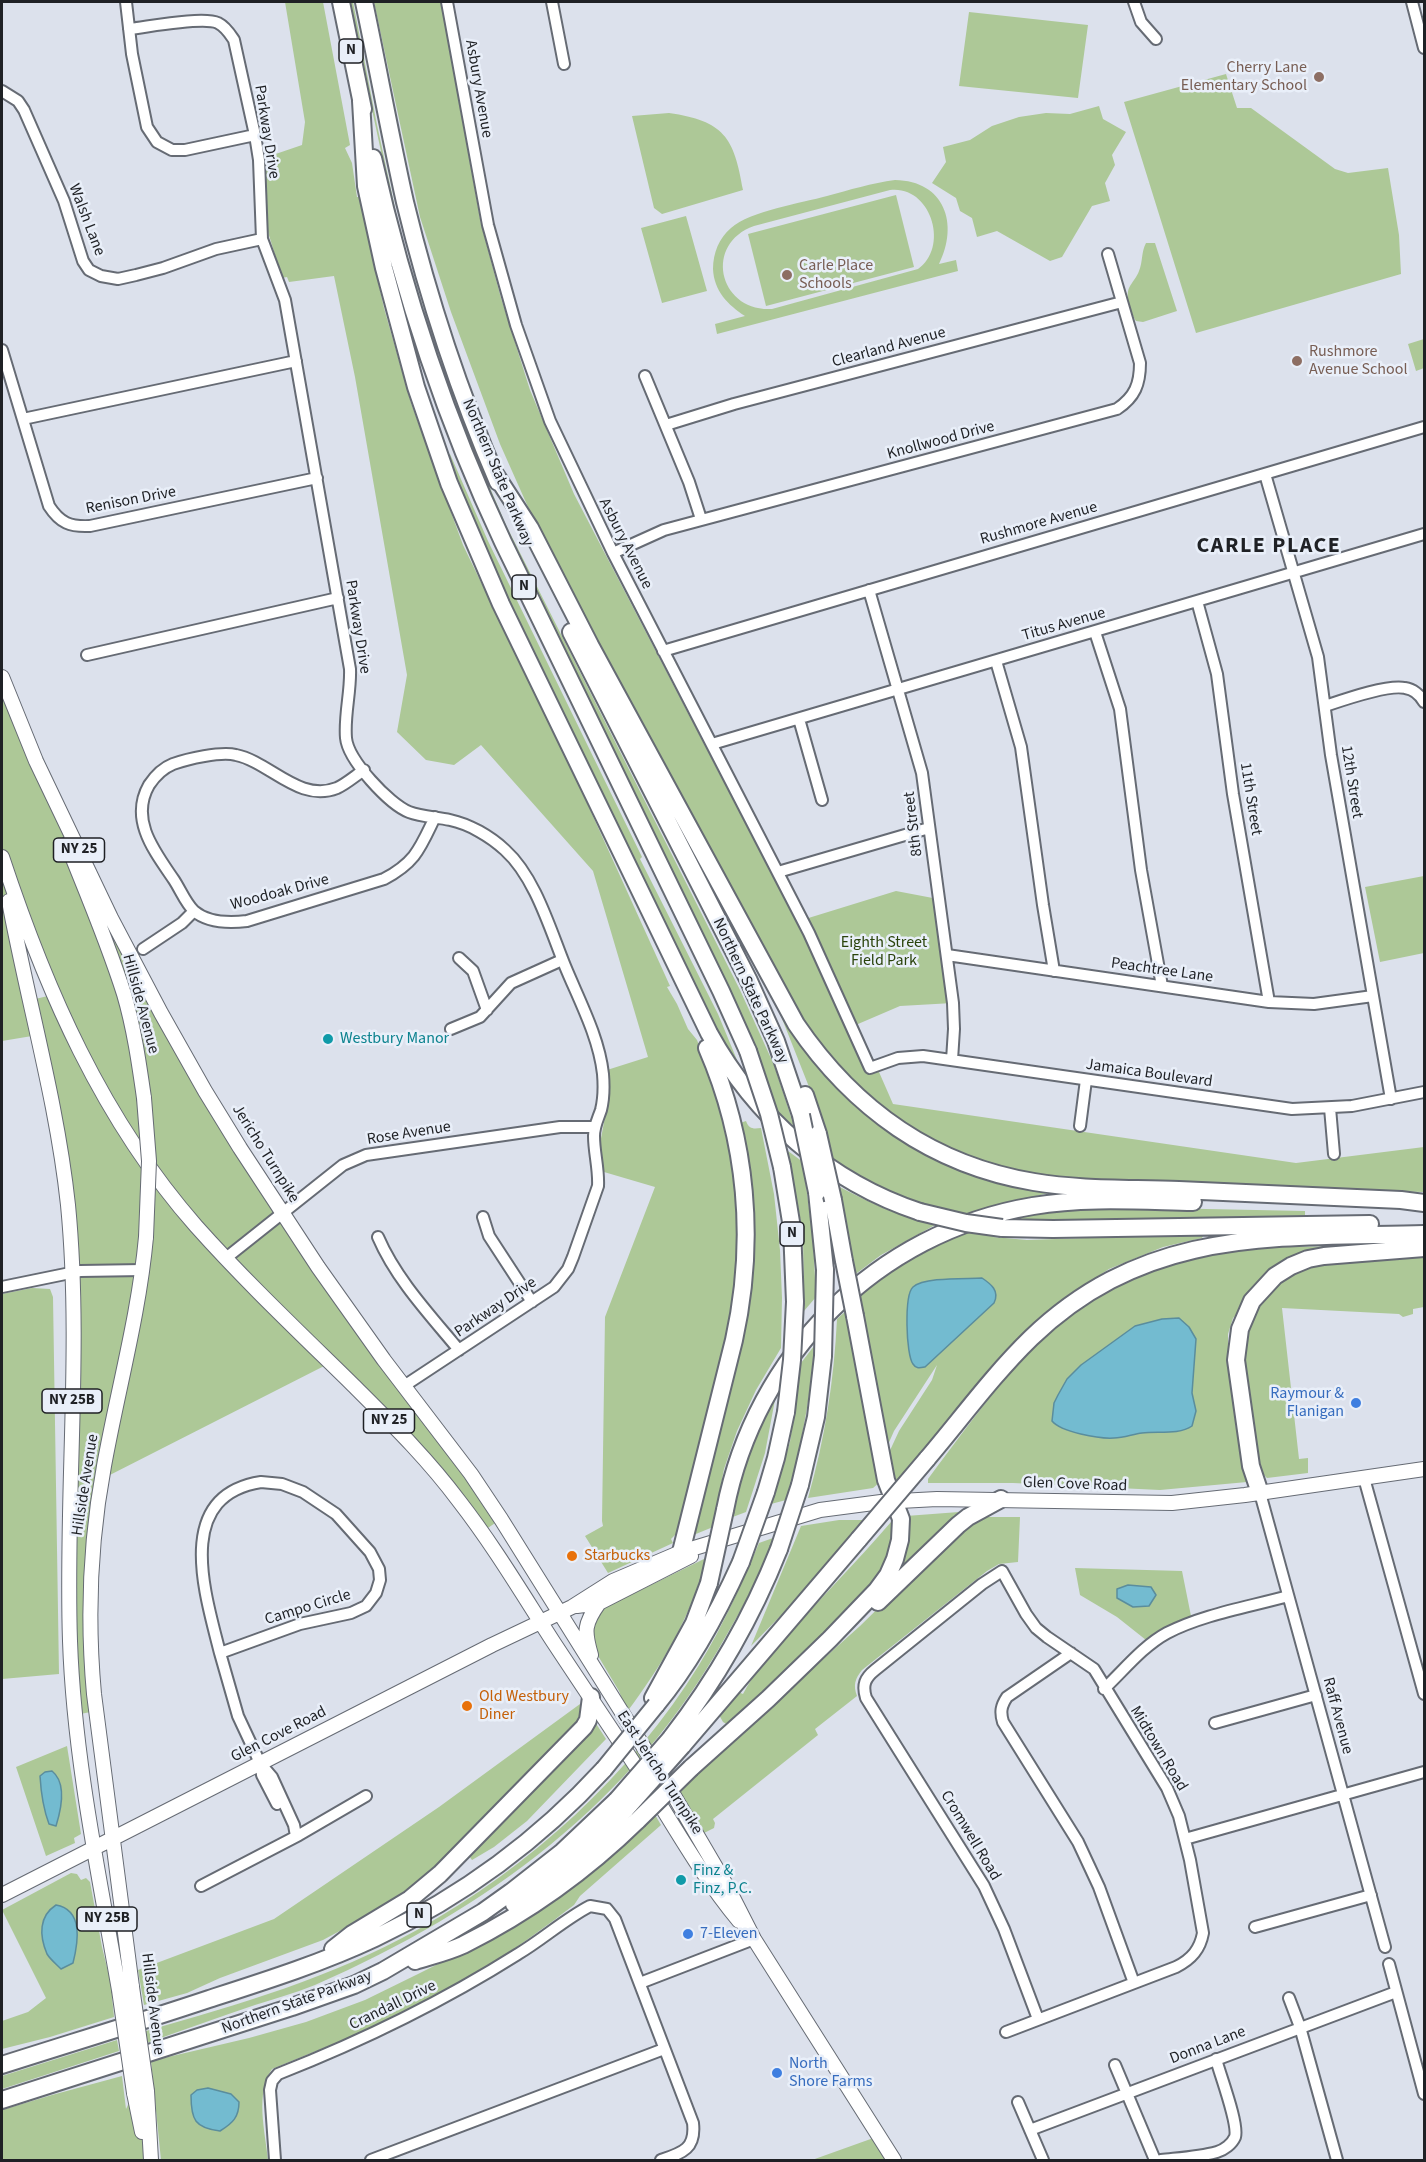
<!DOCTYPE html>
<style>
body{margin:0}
#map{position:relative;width:1426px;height:2162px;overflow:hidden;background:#dce1ec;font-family:"Source Sans 3",sans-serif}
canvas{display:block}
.frame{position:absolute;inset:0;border:3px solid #1f2125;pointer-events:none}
</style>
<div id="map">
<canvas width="1426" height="2162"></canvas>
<div class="frame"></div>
</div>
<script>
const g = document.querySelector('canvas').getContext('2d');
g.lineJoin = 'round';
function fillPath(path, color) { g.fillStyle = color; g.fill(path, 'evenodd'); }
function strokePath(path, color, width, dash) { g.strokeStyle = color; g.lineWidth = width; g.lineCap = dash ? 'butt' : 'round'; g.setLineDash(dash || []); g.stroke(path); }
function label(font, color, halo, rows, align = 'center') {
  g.font = font + ' "Source Sans 3",sans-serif'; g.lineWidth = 5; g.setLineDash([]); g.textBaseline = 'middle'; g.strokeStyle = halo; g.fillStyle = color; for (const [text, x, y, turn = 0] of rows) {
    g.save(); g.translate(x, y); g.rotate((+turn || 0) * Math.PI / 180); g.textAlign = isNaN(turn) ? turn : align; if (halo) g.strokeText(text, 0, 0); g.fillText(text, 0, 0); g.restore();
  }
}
const green = new Path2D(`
 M285,2H323L350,145L345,148L352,163L357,197H359L384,308L411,403L463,545L577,781L670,986L667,987L677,1004L688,1029L697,1040L721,1105L732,1158L740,1214L738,1282L726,1348L678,1536L675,1535L671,1539L673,1543L608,1573L585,1536L603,1526L602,1521L605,1317L655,1187L604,1172L599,1149L608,1101L607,1070L648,1057L593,871L481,745L454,765L426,760L397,732L407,675L355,377L334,276L289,282L287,277L282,278L268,232L264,158L302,145L305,122Z
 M349,2H353L377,125L400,231L432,338L466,432L506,525L740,990L774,1065L794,1126L778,1113L764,1069L744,1021L504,526L463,432L430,339L398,231Z
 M374,2H441L481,224L501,298L530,390L574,494L803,934L862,1064L870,1072H879L893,1104L1296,1163L1424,1147V1192L1296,1189L1034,1176L961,1155L962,1152L929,1139L881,1109L848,1082L811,1036L767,958L540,534L500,444L451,312L420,217Z
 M969,12L1088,25L1078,98L959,86Z
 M1226,74L1237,108H1251L1335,169L1348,173L1388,168L1399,235L1401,274L1196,333L1124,102Z
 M1099,106L1103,119L1126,132L1112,155L1115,165L1105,183L1110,201L1092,206L1062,257L1050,261L997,231L977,237L972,218L960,211L956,198L932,183L946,162L943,147L970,140L992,126L1019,117L1046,113L1070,114Z
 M669,113C724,121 734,137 743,190L662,214L654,208L632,116Z
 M895,180C945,181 959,224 939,264L956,260L958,271L717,334L715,324L745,316C728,305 714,291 713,269C713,253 719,238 731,228C750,211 802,203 827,196C849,190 872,183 895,180ZM890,190C931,185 950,247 918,269L772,309C719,312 703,244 754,226Z
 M896,195L914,267L766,306L748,234Z
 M686,216L707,291L662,303L641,228Z
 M1146,243H1155L1177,311L1143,322L1136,321C1131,313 1125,297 1129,288C1132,282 1137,277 1139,271C1143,262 1141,252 1146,243Z
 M1424,339V368L1416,371L1408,344Z
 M450,454L488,541L642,857L640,859L718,1014L744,1077L722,1044L530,655L445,456Z
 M2,677L106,943L123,940L240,1148L501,1519L482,1532L330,1363L102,1479L94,1531L96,1711L75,1715L71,1247L38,1035L2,1041V864L13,924L31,1000L52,995L2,857Z
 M1424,876V953L1380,962L1365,887Z
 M896,891L938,899L953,1003L900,1006L851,1027L802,920Z
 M782,1010L810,1056L841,1091L871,1118L917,1147L1052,1192L961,1216L907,1201L831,1162L813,1097L779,1011Z
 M746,1121C749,1129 753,1129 761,1128L774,1194L780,1250L782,1298L781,1348L756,1390L737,1431L724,1469L713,1527L691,1536L739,1333L737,1124Z
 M788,1151L803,1162L813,1240L816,1297L804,1311L803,1234Z
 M836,1185C868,1202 900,1217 935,1225L881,1255L853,1276Z
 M1108,1207L1305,1211V1217L1010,1222L993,1237L1027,1240L1204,1234L1202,1238L1163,1247L1109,1269L1056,1304L1012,1345L899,1480L893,1481L886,1459L899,1431L932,1380L937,1365L894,1431L887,1447L857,1294L899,1264L959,1234L1013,1217L1050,1211Z
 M1355,1246L1307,1254L1233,1318L1228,1334V1362L1236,1428H1240L1248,1478L1246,1479L1247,1482L1160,1490L1013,1483H928V1479C957,1440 986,1400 1018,1364C1026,1355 1034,1345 1043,1337C1093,1291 1173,1255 1241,1249C1278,1246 1317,1247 1355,1246Z
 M1424,1255V1307L1413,1309V1314L1403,1317L1399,1314L1282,1308L1299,1459L1308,1458V1473L1267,1478L1262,1473L1260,1474L1242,1362L1243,1341L1254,1309L1281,1280L1311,1265Z
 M32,1288L50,1289L53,1297L59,1674L2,1679V1294Z
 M848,1309L857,1365V1373H860L880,1482L873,1488L808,1498C825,1439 834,1380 837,1319Z
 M814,1346C811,1398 800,1451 786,1500L771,1504L790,1442L801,1363Z
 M777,1389L765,1453L746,1512L730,1518L745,1459Z
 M959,1512L960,1515H954L953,1518L956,1519L895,1577L906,1516Z
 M980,1517H1020L1018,1562L999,1564L987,1571L862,1670C855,1679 853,1685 857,1696L815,1729L818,1735L713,1819L715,1823L714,1828L704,1833L677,1790L860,1626L965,1523Z
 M839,1520H867L797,1599L751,1646L801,1526Z
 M891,1522H895L893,1543L880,1576L858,1601L770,1687L728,1725L723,1722L719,1715L738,1692L743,1694C754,1673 769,1656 785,1639C819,1599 857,1562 891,1522Z
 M773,1538C762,1572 744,1605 726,1636C633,1803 488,1909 315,1985C295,1993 274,1999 255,2005C219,2017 183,2030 147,2043L146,2031C238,2005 333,1977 417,1930C530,1867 631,1775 699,1665C723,1626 741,1585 759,1543Z
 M706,1558C692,1616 662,1665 627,1712L619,1691L588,1639L590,1623L604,1608Z
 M1075,1568L1182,1571L1191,1616L1159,1630L1146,1640L1117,1617L1080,1595Z
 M580,1704L581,1722L564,1734L424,1878L386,1906L323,1940L220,1978L187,1993L144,2005L138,1970L274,1919L439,1807Z
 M595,1722L606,1739L527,1821L494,1847L472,1860L466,1852Z
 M67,1746L81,1834L74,1838L75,1843L46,1856L16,1767Z
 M654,1813L661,1825L580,1896L574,1905C519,1947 462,1987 400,2016C358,2036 314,2051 272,2069C255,2094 265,2130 268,2160H161L151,2061L249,2038L306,2022L365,2000L418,1974L466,1950Z
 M71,1873L77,1874L81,1880L86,1878L90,1882L102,1947L114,1996L112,1997L114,2017L50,2037L2,2049V2021L28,2012L46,1998L2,1910Z
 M117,2040L119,2051L2,2089V2076Z
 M122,2076L126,2109L134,2093L149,2160H2V2110L52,2095Z
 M879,2136L894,2160H812Z`);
const water = new Path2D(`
 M982,1278C991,1284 1000,1291 994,1303L925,1367C920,1368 916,1369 913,1364C906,1355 904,1295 913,1287C924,1277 965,1279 982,1278Z
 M1179,1318L1189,1327L1196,1339L1192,1393L1196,1411L1192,1426C1179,1435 1158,1431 1142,1433C1133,1434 1124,1438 1114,1438C1099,1439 1061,1432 1052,1421L1054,1403L1058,1395L1067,1379L1081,1365L1135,1326L1162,1319Z
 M1128,1585L1151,1587L1156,1595L1149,1606L1133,1607L1117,1598V1589Z
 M52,1771C67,1783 61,1810 56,1826L49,1824C43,1808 41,1793 40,1776L45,1772Z
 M56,1905C84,1910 78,1943 73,1963L61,1969C56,1964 50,1959 47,1954C39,1935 39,1916 56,1905Z
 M208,2088L231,2094L239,2102C239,2117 233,2123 220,2131C195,2128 191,2120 191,2095L197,2090Z`);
const minor = new Path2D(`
 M126,2L132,54L147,127L157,142L172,150H185L255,135
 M447,2L488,225L516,325L550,421L613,553L809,933L870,1068L898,1058L923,1056L1292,1109L1352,1106L1424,1092
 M552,2L564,64
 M1134,2L1141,22L1156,39
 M1412,2L1424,48
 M129,29C148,27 203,16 218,23C226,27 230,34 234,40L255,135L259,160L262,239L285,300L350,669C351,692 344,715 346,738C348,760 389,804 409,812C422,817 437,817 450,820C469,824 490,836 505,850C535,877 550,929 565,966C579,1000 599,1037 603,1074C604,1086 604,1098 601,1110C598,1119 594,1126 594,1136C594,1153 599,1169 598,1186L573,1257L568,1269L554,1287L404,1386
 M2,91L18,101L24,110L64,201L83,261L89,270L101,276L118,279L136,275L163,268L216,249L262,239
 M2,350L49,506C60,523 70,527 90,526L317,478
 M645,376L689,482L701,519
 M23,419L296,361
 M666,425L734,404L1122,302
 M1265,474L1318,657L1331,755L1391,1099
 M613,553L664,530L1117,409C1135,397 1140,384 1140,363L1108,254
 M869,590L922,773L953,1003L954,1029L952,1060
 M1197,601L1217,674L1233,794L1269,1002
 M1095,632L1120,709L1141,870L1162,986
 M663,651L1424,427
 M87,655L338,598
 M996,661L1021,747L1043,905L1054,971
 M1325,706C1343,700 1388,684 1405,688C1413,689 1420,695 1424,702
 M799,719L822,800
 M712,744L1424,534
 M364,770C355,776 346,784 337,788C299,803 270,762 236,755C221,751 187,759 173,764C163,768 155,776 149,785C129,820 155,852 174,880C180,889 186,904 194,911C208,923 230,923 247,921L384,879C416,862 420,848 435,817
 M778,872L929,828
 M143,949L182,923L194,911
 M947,955L1269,1002L1314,1004L1373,996
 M459,958L473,971L487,1010
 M451,1029L480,1017L511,983L562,960
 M1330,1108L1334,1154
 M1080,1126L1086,1080
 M483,1217L489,1236L532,1302
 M378,1237C396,1279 430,1315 459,1350
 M226,1258L343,1165L366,1155L560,1127H594
 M2,1287L80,1271L143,1270
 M1364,1478L1424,1694
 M261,1482L282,1484L303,1492L336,1514L370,1552L379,1569L380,1580L376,1593L366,1606L351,1613L300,1624L220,1653C205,1593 173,1496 261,1482Z
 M1260,1493L1385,1947
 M220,1653L238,1716L260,1763L272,1777L294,1825L296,1836
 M1071,1653L1007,1697C1001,1706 1000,1712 1003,1722L1078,1842L1099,1887L1134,1983
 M1104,1689C1124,1670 1143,1646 1167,1633C1204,1614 1249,1607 1288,1596
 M1215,1723L1316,1695
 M261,1767L262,1775L277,1804
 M1185,1839L1424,1772
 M201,1886L299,1835L366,1796
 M1255,1927L1371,1895
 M1389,1964L1424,2094
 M640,1983L754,1939
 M1289,1998L1300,2027L1337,2160
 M1006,2032L1176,1967C1192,1959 1200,1949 1203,1933L1190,1860L1179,1816L1167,1788L1094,1669L1047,1637L1036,1628L1026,1614L1002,1571L982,1584L875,1670C865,1678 862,1685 866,1698L984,1886L1004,1929L1038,2019
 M1115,2065L1155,2160
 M1018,2102L1043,2160
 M1030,2130L1396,1992
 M275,2160L270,2090L272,2081L278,2074C362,2041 442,2002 518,1954C543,1939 565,1919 590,1906L607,1909L615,1919L693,2123C696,2149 682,2153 661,2160
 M371,2160L664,2049
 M1161,2160C1179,2158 1199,2157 1217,2152C1224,2150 1232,2144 1235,2137C1239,2124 1220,2075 1216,2059`);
const major = new Path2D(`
 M2,677L36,761L111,918L161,1013L205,1091L240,1148L318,1267L384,1360L471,1474L501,1519L673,1794L728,1888L754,1939L894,2160
 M67,844C87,894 108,943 124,994C134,1028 139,1063 144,1098
 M2,857C46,990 102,1119 196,1226C245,1281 300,1333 353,1385C390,1422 427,1458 459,1501C494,1546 523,1595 554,1643C585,1690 617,1737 648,1785C677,1831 704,1879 739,1921
 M9,901C28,1003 57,1102 68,1205C82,1349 65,1495 70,1641C74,1758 99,1875 119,1990
 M577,1606L599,1603L691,1556
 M591,1655C584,1631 584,1624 599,1603
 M2,1895L492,1645L572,1607L613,1581L681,1552L820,1510L881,1502L937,1499L1172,1503L1245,1495L1424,1469
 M132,1987L94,1694C87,1617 90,1541 104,1466C118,1389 139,1314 146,1237
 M147,2091L151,2160
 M134,2093L142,2132`);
const highway = new Path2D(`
 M341,2L363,109
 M364,2C378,68 390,135 405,202C428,297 459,392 498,482
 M361,101L366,186L384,268L416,387L449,483L501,604L709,1033C755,1117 829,1182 920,1212
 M373,158C403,291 445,419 503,542L721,991L748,1051
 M495,474L530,528L590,645L796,1024C853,1108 932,1165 1034,1182C1081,1190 1131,1188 1179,1190C1253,1194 1327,1197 1401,1200L1424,1203
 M571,632L749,981L776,1041L801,1115
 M805,1095L818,1134
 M782,1167L792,1228L795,1302
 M817,1192L825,1270
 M833,1200L844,1261
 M1002,1228L1053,1229L1370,1224
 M927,1459C961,1419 993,1375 1031,1338C1148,1226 1275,1238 1424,1234
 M800,1485L816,1417L823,1356
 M766,1492L776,1458L786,1412
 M1260,1493L1251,1466L1236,1360L1240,1329L1252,1301L1275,1276L1291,1266L1308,1259L1324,1256L1424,1248
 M725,1510C755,1355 877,1232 1033,1206C1086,1197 1140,1201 1193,1202
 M681,1552L734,1340C756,1241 747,1140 707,1048
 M878,1602L958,1525L968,1517L1001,1499
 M653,1698L694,1623L709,1583
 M656,1705C692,1662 718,1613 741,1562
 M671,1738C716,1680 752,1617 779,1549
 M682,1746L859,1539
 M691,1768L768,1699L830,1639L877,1590L888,1575L895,1559L900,1540L901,1519L886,1480L855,1316
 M514,1904L592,1843L626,1809
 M333,1949L352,1934L410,1899L440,1874L584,1727L588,1720L591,1697
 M415,1961C431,1956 448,1952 463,1945C527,1913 587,1870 638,1820
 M2,2065C71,2043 140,2022 209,1999C265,1981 322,1963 375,1938C461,1897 539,1840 604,1769
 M2,2100L292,2007L354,1985L383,1971L483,1912L511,1892L562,1852L617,1800`);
const majorBridge = new Path2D(`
 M144,1098L149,1161L146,1237
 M132,1987L147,2091
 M119,1990L134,2093`);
const highwayBridge = new Path2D(`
 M748,1051L769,1114L782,1167
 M801,1115L817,1192
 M818,1134L833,1200
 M920,1212L966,1223L1002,1228
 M844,1261L855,1316
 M823,1356L825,1270
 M786,1412L792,1360L795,1302
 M859,1539L927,1459
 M779,1549L800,1485
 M741,1562L766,1492
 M709,1583L725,1510
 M604,1769L656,1705
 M617,1800L671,1738
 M626,1809L682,1746
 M638,1820L691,1768`);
const markers = [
 [1319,77,6,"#8d6e63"],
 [787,275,6,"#8d6e63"],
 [1297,361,6,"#8d6e63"],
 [328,1039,6,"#0f9aa8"],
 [1356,1403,6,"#3f7fe0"],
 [572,1556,6,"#e8710a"],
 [467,1706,6,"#e8710a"],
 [681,1880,6,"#0f9aa8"],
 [688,1934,6,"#3f7fe0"],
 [777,2073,6,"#3f7fe0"]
];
const shields = [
 [351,51,24],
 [524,587,24],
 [79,850,51],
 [792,1234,24],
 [72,1401,60],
 [389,1421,51],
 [419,1915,24],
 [107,1919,60]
];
const shieldNames = [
 ["N",351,51],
 ["N",524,587],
 ["NY 25",79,850],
 ["N",792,1234],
 ["NY 25B",72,1401],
 ["NY 25",389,1421],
 ["N",419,1915],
 ["NY 25B",107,1919]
];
const educationNames = [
 ["Cherry Lane",1307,68,"right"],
 ["Elementary School",1307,86,"right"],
 ["Carle Place",799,266],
 ["Schools",799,284],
 ["Rushmore",1309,352],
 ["Avenue School",1309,370]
];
const streetNames = [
 ["Asbury Avenue",478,89,80],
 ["Parkway Drive",266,132,81],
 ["Walsh Lane",86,220,69],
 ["Clearland Avenue",889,348,-15],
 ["Knollwood Drive",941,441,-15],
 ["Northern State Parkway",497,473,67],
 ["Renison Drive",131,501,-11],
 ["Rushmore Avenue",1039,524,-16],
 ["Asbury Avenue",625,544,63],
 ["Titus Avenue",1064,625,-16],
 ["Parkway Drive",357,627,81],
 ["12th Street",1351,782,81],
 ["11th Street",1250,799,81],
 ["8th Street",914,824,-97],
 ["Woodoak Drive",280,893,-15],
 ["Peachtree Lane",1162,971,8],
 ["Northern State Parkway",750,991,65],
 ["Hillside Avenue",140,1004,75],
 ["Jamaica Boulevard",1149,1074,8],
 ["Rose Avenue",409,1134,-9],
 ["Jericho Turnpike",265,1154,58],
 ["Parkway Drive",496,1308,-34],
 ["Hillside Avenue",86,1485,-81],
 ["Glen Cove Road",1075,1485,2],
 ["Campo Circle",308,1608,-17],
 ["Raff Avenue",1337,1716,75],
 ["Glen Cove Road",279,1735,-27],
 ["Midtown Road",1158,1749,59],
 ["East Jericho Turnpike",659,1773,57],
 ["Cromwell Road",970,1836,59],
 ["Northern State Parkway",297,2003,-20],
 ["Hillside Avenue",152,2004,83],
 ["Crandall Drive",393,2006,-26],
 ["Donna Lane",1208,2046,-21]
];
const parkNames = [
 ["Eighth Street",884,943],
 ["Field Park",884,961]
];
const cultureNames = [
 ["Westbury Manor",340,1039],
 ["Finz &",693,1871],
 ["Finz, P.C.",693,1889]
];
const shopNames = [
 ["Raymour &",1344,1394,"right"],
 ["Flanigan",1344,1412,"right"],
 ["7-Eleven",700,1934],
 ["North",789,2064],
 ["Shore Farms",789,2082]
];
const foodNames = [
 ["Starbucks",584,1556],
 ["Old Westbury",479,1697],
 ["Diner",479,1715]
];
const districtNames = [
 ["CARLE PLACE",1269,547]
];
fillPath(green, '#adc897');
fillPath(water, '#73bbd0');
strokePath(water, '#5a8d9d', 1.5);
strokePath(minor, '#666b74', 14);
strokePath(major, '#666b74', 16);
strokePath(highway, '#666b74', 20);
strokePath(minor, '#fff', 10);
strokePath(major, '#fff', 14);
strokePath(highway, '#fff', 16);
strokePath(majorBridge, '#666b74', 16, []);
strokePath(highwayBridge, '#666b74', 20, []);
strokePath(majorBridge, '#fff', 14);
strokePath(highwayBridge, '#fff', 16);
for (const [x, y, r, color] of markers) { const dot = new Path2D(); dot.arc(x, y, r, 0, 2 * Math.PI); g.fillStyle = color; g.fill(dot); strokePath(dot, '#e9eff9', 2); }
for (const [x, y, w] of shields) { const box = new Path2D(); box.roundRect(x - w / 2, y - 12, w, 24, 4.5); g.fillStyle = '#e9eff9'; g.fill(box); strokePath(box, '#1f2125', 1.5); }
label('bold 15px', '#1f2125', null, shieldNames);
label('16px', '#785e54', '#e9eff9', educationNames, 'left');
label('16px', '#1f2125', '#e9eff9', streetNames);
label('16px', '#2a430b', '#e9eff9', parkNames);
label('16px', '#0d838f', '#e9eff9', cultureNames, 'left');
label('16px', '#366cbe', '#e9eff9', shopNames, 'left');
label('16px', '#c56008', '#e9eff9', foodNames, 'left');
g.letterSpacing = '1.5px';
label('bold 22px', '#1f2125', '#e9eff9', districtNames);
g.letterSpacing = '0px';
</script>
